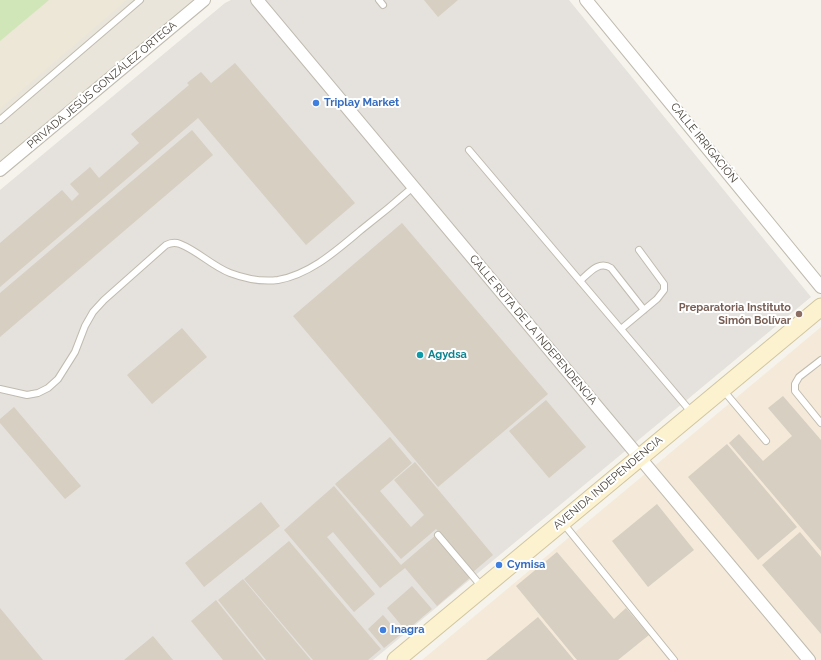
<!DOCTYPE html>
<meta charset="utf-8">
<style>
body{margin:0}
canvas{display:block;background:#f5f3ec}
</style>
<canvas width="821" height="660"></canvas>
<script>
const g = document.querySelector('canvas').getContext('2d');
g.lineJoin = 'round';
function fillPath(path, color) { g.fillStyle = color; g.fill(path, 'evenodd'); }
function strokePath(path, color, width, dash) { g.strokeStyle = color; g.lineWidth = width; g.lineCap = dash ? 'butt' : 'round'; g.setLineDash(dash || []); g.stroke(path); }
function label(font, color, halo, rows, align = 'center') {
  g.font = font + ' Raleway,sans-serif'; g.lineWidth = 4; g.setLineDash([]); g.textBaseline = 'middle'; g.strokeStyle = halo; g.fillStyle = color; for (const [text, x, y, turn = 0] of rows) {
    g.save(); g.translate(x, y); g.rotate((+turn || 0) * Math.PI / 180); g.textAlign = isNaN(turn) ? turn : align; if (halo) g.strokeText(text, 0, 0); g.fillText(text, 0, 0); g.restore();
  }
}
const residential = new Path2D(`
 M0,0H195L0,163Z`);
const commercial = new Path2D(`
 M821,327V660H422Z`);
const industrial = new Path2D(`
 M231,0H569L811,297L373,660H0V190L225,3Z`);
const education = new Path2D(`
 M0,0H127L0,109Z`);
const green = new Path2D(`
 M0,0H49L0,41Z`);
const building = new Path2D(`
 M424,0H458L438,17Z
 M235,63L355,203L306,245L198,118L0,287V243L62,190L72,201L79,194L70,184L90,167L99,178L139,143L131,134L189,85L187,83L201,72L211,83Z
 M192,130L213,155L0,337V293Z
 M402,223L548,394L438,487L293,316Z
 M182,328L207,357L152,404L127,375Z
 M783,396L821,440V551L729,443L739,434L763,461L792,436L768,408Z
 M546,400L586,447L549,478L509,431Z
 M14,407L81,486L65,499L0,423V419Z
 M390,437L412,463L380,491L411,527L424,515L394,480L415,462L493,555L473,572L436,529L401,559L335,484Z
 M727,444L797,527L758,560L688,477Z
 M334,486L401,565L436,535L472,576L437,606L405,568L380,588L333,532L327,537L375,594L354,612L284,530Z
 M261,502L280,526L204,587L185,563Z
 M657,504L694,550L648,587L612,541Z
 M800,532L821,557V634L762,565Z
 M289,541L381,649L368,660H313L244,579Z
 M557,552L614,619L626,608L649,635L618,660H577L516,586Z
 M243,579L311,660H266L218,600Z
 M412,586L432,609L406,631L387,608Z
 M216,600L264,660H223L191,621Z
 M0,608L43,660H0Z
 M383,615L400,635L384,648L368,629Z
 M538,617L574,660H486Z
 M153,636L173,660H124Z`);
const lane = new Path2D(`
 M379,0L383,5
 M0,120L140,0
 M469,150L692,413
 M580,281C589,273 599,260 611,268L644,310
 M621,329L657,299L664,290V284L639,250
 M821,360L799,377L795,384V391L821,423
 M0,389L27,395L38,393L48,388L58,379L75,352L85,326L93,312L104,300L166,245C170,243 175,242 180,244C198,251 212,266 230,273C246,279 262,282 278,280C311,274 337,250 361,230C379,216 396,202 413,187
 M723,390L766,441
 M563,523L674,660
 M438,535L482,587`);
const street = new Path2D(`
 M257,0L809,660
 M586,0L821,287
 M0,170L204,0`);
const secondary = new Path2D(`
 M396,660L821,307`);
const markers = [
 [316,103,4,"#3f7fe0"],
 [799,314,4,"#8d6e63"],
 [420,355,4,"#0f9aa8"],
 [499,565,4,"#3f7fe0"],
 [383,630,4,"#3f7fe0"]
];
const streetNames = [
 ["PRIVADA JESÚS GONZÁLEZ ORTEGA",102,85,-40],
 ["CALLE IRRIGACIÓN",704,143,51],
 ["CALLE RUTA DE LA INDEPENDENCIA",533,330,50],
 ["AVENIDA INDEPENDENCIA",608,483,-40]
];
const shopNames = [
 ["Triplay Market",324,103],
 ["Cymisa",507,565],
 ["Inagra",391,630]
];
const educationNames = [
 ["Preparatoria Instituto",791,308],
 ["Simón Bolívar",791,321]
];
const cultureNames = [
 ["Agydsa",428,355]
];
fillPath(residential, '#e9e5db');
fillPath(commercial, '#f5ead9');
fillPath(industrial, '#e5e2dd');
fillPath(education, '#ede7d7');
fillPath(green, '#d0e6b8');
fillPath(building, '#d6cfc2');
strokePath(lane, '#c0bbaf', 8);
strokePath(street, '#c0bbaf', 14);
strokePath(secondary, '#d2c69f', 19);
strokePath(lane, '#fff', 6);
strokePath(street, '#fff', 12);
strokePath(secondary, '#fcf2d0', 17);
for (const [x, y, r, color] of markers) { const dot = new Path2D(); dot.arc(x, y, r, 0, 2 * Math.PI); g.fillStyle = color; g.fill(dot); strokePath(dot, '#fff', 1.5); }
label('11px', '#49443a', '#fff', streetNames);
label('bold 11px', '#366cbe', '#fff', shopNames, 'left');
label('bold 11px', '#785e54', '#fff', educationNames, 'right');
label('bold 11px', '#0d838f', '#fff', cultureNames, 'left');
</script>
